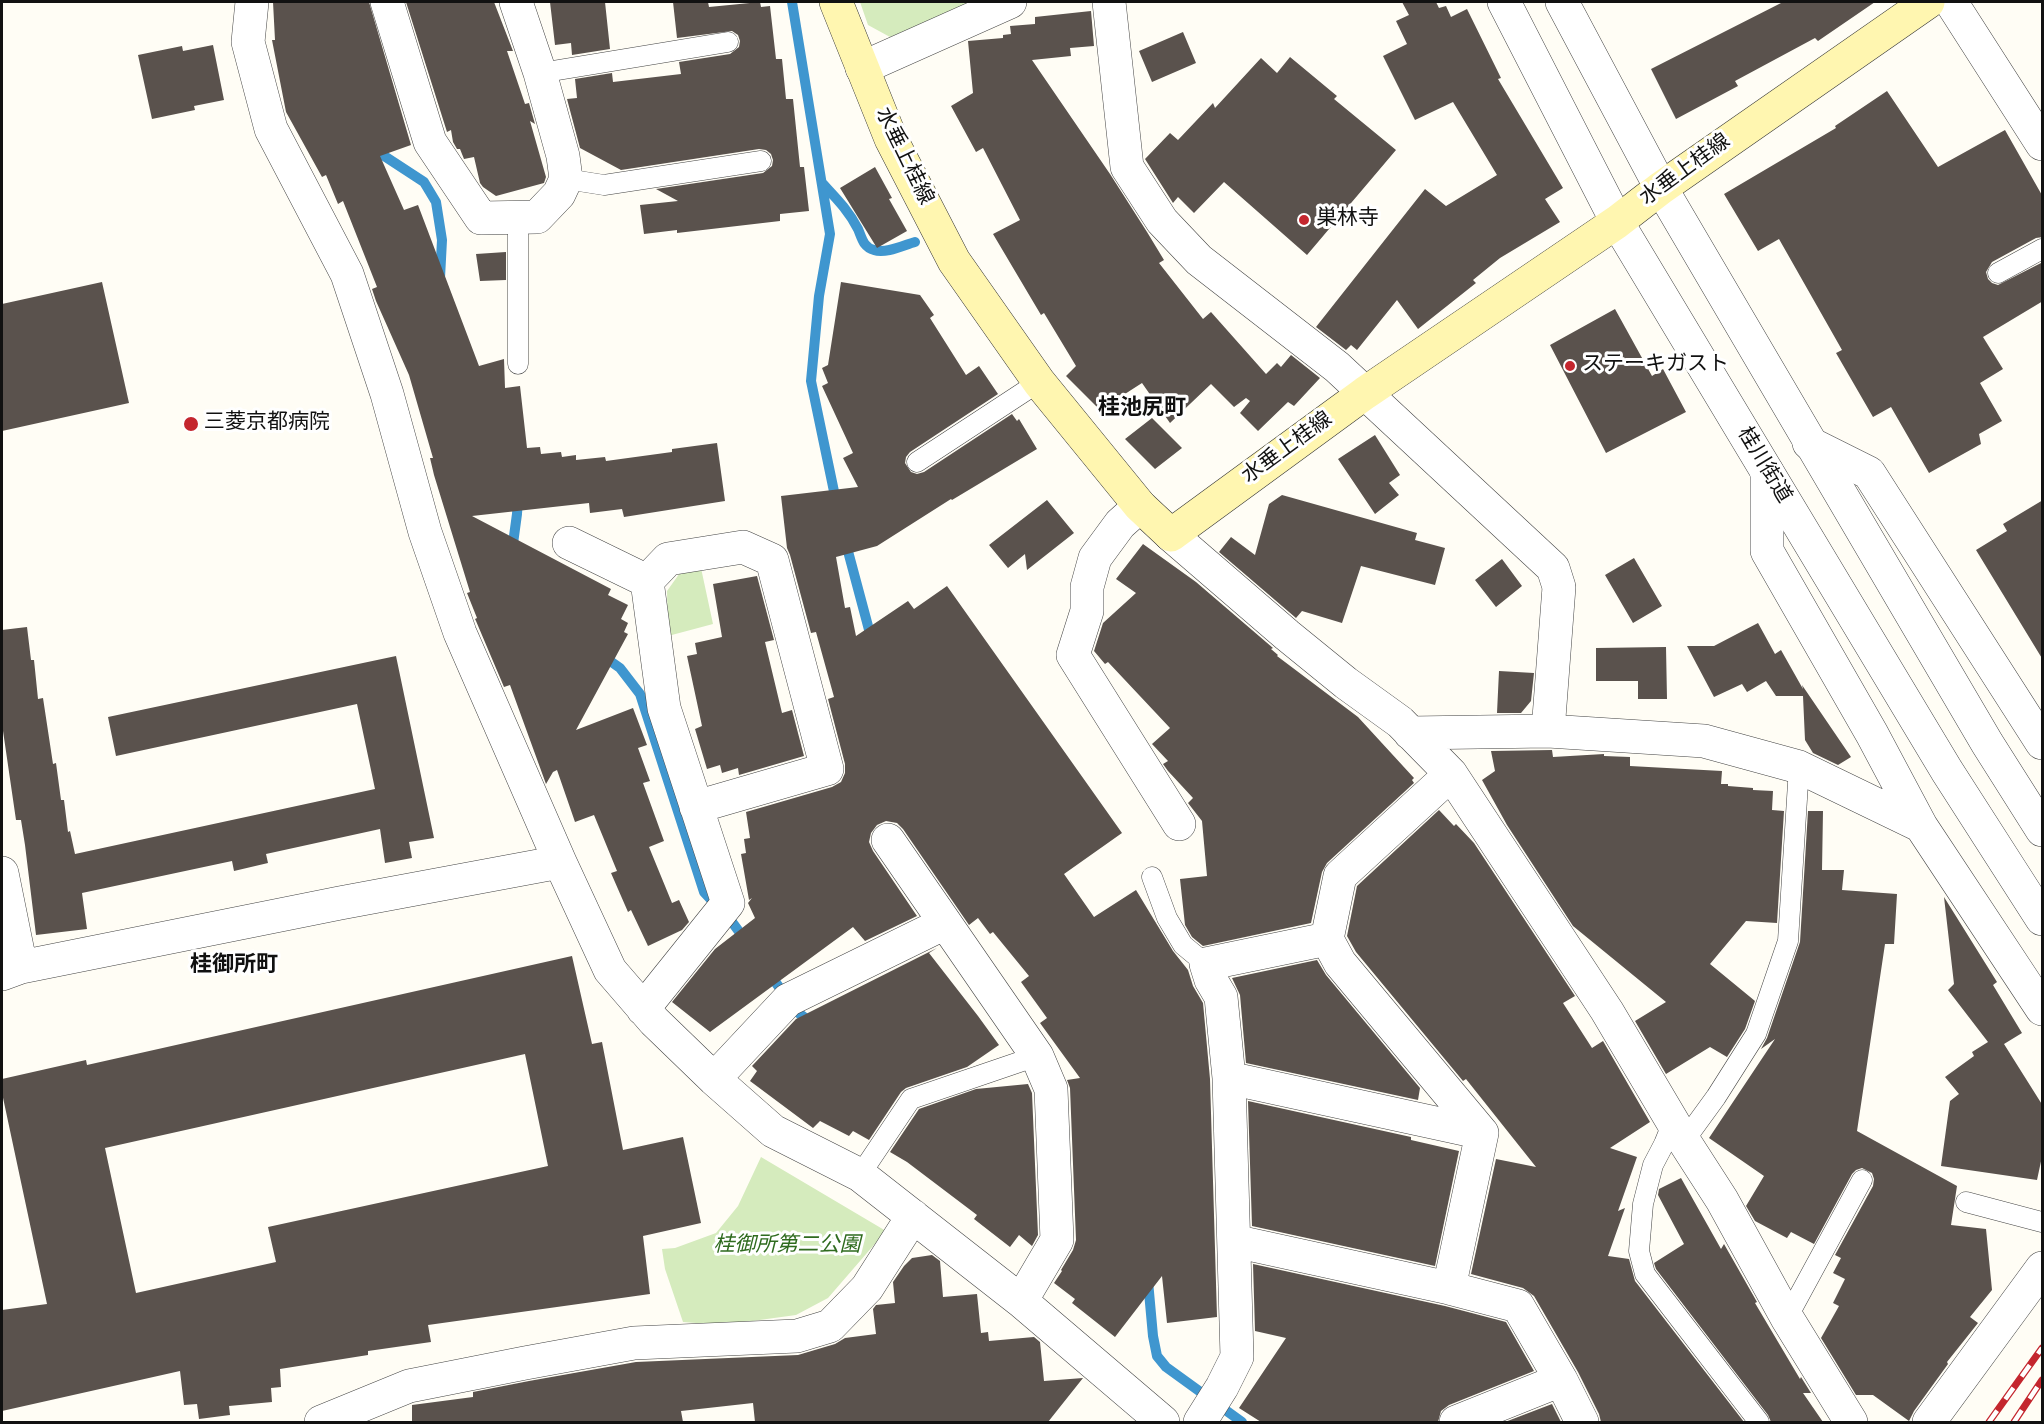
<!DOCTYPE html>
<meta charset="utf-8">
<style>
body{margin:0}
#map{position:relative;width:2044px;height:1424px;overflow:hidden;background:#fffdf5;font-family:Spectral,serif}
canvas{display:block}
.frame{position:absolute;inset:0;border:3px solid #111;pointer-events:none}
</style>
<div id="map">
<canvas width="2044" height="1424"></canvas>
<div class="frame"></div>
</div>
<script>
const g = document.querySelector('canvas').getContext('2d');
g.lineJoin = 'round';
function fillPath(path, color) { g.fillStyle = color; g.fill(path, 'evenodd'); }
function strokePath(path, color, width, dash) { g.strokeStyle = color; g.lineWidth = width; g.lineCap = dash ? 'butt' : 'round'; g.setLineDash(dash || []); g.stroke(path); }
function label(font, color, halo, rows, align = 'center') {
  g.font = font + ' Spectral,"Noto Sans JP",serif'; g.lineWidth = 6; g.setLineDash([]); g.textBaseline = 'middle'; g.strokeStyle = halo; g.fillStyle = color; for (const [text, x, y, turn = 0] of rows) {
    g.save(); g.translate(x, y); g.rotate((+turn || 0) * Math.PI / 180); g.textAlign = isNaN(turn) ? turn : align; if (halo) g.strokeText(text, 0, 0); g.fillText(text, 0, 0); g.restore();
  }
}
const green = new Path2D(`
 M860,2H979L890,37L868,25Z
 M701,568L713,624L668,636L667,591L682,570Z
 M761,1157L886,1231L828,1298L796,1315L723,1325L683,1322L665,1269L662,1249L675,1248L716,1233L738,1206Z`);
const stream = new Path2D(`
 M792,2L830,234L819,296L811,381L836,501
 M372,148L424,182L436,202L442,240L440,278
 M823,184C836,198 849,211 858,229C862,238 863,247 874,250C886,254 904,245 915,242
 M845,540L872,641
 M512,551L517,514L518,498
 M603,656L620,668L640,694L704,892L732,922L746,941
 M769,973L796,1011L813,1024
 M1148,1281L1153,1336L1157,1356L1166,1367L1242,1422`);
const building = new Path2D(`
 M273,2H369L411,145L380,156L404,210L418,205L479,366L504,359L505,388L520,386L527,448L540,447L541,454L561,452L562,457L576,455V460L605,457L606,461L672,452V449L717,443L725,501L624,517L622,509L590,513L589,503L472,516L611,589L608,595L628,605L621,619L628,623L624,632L628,634L576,730L633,708L647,745L638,748L650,781L643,783L664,841L649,847L672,903L679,900L689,922L682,930L648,946L631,910L628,912L611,873L617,871L594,815L575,822L557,770L553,772L546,784L510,685L504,687L476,621L475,619L477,618L467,593L470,592L434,475L430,458H433L409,375L376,301L372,289L377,287L343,201L338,204L326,175L322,177L286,112L272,40H275Z
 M406,2H494L513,51H507L525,104L529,103L535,124L530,121L546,177L544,183L496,196L483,187L480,183L474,157L464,159L460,149H457L453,142L451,130L447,132Z
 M550,2H605L610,49L572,55L571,43L555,45Z
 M673,2H708L709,7L760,2L761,7L770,6L776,59H782L786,99H793L800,167H804L809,211L780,214V221L677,233V230L644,234L640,205L678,201L656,189L763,173L772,166L773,160L771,154L766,150L759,149L621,170L580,148L567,99L577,98L575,79L612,73L613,82L681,74L679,62L730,54L739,47L740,41L738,35L732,31L677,38Z
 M1402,2H1436L1439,8L1446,6L1451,17L1467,9L1501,78L1498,79L1563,188L1545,199L1560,222L1500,258L1473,280L1476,283L1418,329L1397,300L1357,350L1351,345L1346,350L1316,327L1425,189L1446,206L1497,175L1453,102L1415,120L1383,56L1407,44L1396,21L1409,15Z
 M1783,2H1875L1818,41L1815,38L1735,81L1738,86L1676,119L1651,69Z
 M1091,11L1094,46L1070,48L1071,56L1032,60L1110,174L1147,232L1164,260L1159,263L1203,319L1211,312L1266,374L1277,363L1281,367L1291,355L1320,378L1294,406L1288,402L1258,431L1240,413L1250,401L1246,398L1234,407L1211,384L1170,423L1142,383L1100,410L1066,376L1076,366L1044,313L1041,315L993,234L1020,220L983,148L976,152L951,106L973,93L968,41L1003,38V35L1011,34L1010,26L1035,24V17Z
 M1183,32L1196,63L1152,82L1139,51Z
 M213,45L224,100L194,106L195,110L152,119L138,55L182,46L183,51Z
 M1290,57L1337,96L1334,99L1396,150L1307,255L1224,182L1194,213L1178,197L1173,203L1145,159L1170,133L1178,140L1213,103L1215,108L1261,58L1277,73Z
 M1887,91L1938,167L2005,130L2043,197V237L2036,238L1992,262L1986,272L1988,279L1992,283L1998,285L2043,262V301L1983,337L2003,369L1980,383L2002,421L1979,434L1981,444L1929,473L1891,407L1873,417L1836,353L1842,350L1779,239L1758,251L1724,194L1836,128L1835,126Z
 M875,167L892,198L889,199L907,231L877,248L840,188Z
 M506,252V280L480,281L476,254Z
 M102,282L129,403L2,431V304Z
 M841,282L920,295L934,315L930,318L966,375L979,366L998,394L910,452L906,457L905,463L911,472L917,474L924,472L1012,414L1017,421L1019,419L1037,449L952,500L951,499L877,546L836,557L845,608L850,607L856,636L908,601L914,609L947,586L1122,833L1064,874L1094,917L1136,890L1173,951L1188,970L1193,986L1203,1003L1210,1079L1217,1317L1167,1323L1162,1276L1115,1337L1072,1303L1075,1299L1054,1283L1062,1271L1061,1270L1073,1250L1076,1240L1070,1088L1067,1080L1080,1078L1040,1023L1047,1018L1021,982L1029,976L993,932L990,934L978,918L969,925L903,829L897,823L886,821L877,825L871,833L869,842L873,851L917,916L865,941L853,927L710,1032L672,1002L715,949L755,918L748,903L752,898L749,900L741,854L746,853L744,839L750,838L746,812L832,787L841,782L845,773V764L828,699L834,697L816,632L811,633L790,555L787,548L781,496L858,487L843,458L853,453L822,386L828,383L822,368L828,365Z
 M1615,309L1652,376L1663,369L1686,412L1606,453L1550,345Z
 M1152,418L1182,448L1155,469L1125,439Z
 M1375,435L1400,475L1389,483L1399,495L1375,514L1338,459Z
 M1282,495L1417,533L1415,540L1445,548L1435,585L1361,566L1342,623L1302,611L1296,618L1219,552L1231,537L1255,555L1269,504Z
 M1047,500L1074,533L1027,570L1025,554L1008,568L989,545Z
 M2043,500V660L1976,550L2007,531L2003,524Z
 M1143,544L1196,582L1273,648L1271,649L1278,655L1277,656L1358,717L1414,778L1412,780L1414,783L1327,863L1322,872L1311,923L1203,946L1192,937L1185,925L1180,879L1207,876L1202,821L1188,803L1193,798L1168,771L1163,764L1168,761L1152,744L1170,728L1108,662L1105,664L1094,651L1103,623L1136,593L1116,579Z
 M1634,558L1662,606L1633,623L1605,575Z
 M1502,559L1522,586L1496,607L1475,580Z
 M757,576L774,640L765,642L782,713L792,710L804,756L739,775L738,768L722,773L720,765L707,769L695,729L702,726L687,656L697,654L695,643L722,637L713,584Z
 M1758,623L1775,654L1781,650L1803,689L1802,685L1851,757L1838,765L1813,753L1805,740L1803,696H1776L1766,681L1747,692L1742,684L1714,697L1687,646H1714Z
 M27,627L31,660H34L38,699L43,698L53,764L56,763L61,800H64L68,832L70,831L75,854L375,789L357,704L116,756L108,717L396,656L434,838L409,842L412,858L385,863L380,829L266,854L268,863L234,871L232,861L82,893L87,929L36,935L25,845L21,820H16L2,724V630Z
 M1666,647L1667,699H1638V681H1596V648Z
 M1499,671L1534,673L1531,701L1521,713H1497Z
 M1552,750L1553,757L1604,754V756L1630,757V766L1722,771L1721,784H1728V786L1753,788V790L1773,791L1772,810L1784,811L1777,923L1746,921L1710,964L1755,1001L1745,1029L1727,1057L1710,1047L1666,1074L1635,1021L1666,1002L1573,926L1507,825L1482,780L1495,771L1491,751Z
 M1439,810L1454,826L1456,824L1474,843L1575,996L1563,1003L1592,1048L1603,1041L1650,1122L1610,1148L1637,1157L1618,1211L1625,1208L1608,1256L1629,1259L1635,1281L1744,1422H1601L1599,1414L1578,1372L1534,1296L1523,1288L1471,1274L1496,1159L1536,1167L1466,1079L1463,1081L1356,952L1347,936L1357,886Z
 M1808,811H1823L1822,870H1844L1842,890L1897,894L1894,944H1885L1857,1131L1957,1186L1951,1225L1986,1229L1992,1290L1970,1317L1978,1323L1947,1362L1948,1364L1914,1411L1909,1421L1873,1395H1856L1821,1338L1839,1306L1833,1303L1845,1279L1833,1273L1841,1258L1835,1255L1873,1186L1874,1179L1872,1173L1862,1168L1856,1170L1852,1174L1814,1244L1791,1232L1787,1238L1755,1221L1746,1206L1764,1176L1709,1138L1775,1039L1761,1049L1767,1038L1800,942Z
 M1944,897L1997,982L1993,985L2022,1033L2004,1044L2043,1106V1152L2037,1180L1941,1166L1950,1101L1959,1094L1945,1077L1974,1056L1972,1052L1988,1042L1948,990L1954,984Z
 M937,948L929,953L978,1016L999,1045L967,1067L906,1088L901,1092L869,1140L853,1131L849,1136L820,1121L813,1128L750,1081L757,1071L752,1066L796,1019Z
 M572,956L592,1044L602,1042L623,1150L683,1137L701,1223L643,1236L650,1294L428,1325L431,1342L368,1351V1355L280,1369L281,1387L271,1388L272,1402L229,1406L230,1415L199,1419L197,1404L184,1405L180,1371L2,1411V1310L47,1304L2,1093V1079L86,1060L87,1065ZM525,1054L548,1166L268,1227L276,1262L136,1293L105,1148Z
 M1317,960L1326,975L1420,1088L1418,1100L1246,1063L1240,995L1232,978Z
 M1028,1084L1032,1093L1038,1235L1032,1246L1019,1235L1010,1247L974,1219L977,1215L907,1162L890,1152L919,1109L976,1089Z
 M1248,1101L1411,1137V1140L1459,1151L1435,1266L1252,1226Z
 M1681,1178L1721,1249L1724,1244L1757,1302L1755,1303L1800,1379L1801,1377L1811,1393H1803L1823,1422H1771L1768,1415L1656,1269L1654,1263L1684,1244L1658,1195L1659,1189Z
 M932,1255L940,1261L943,1297L977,1294L981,1333L988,1332L989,1341L1034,1337L1040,1342L1044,1381L1083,1378L1048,1422H755L753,1403L681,1411L683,1422H412V1405L473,1397V1392L529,1381L636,1362L798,1355L835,1344L845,1338L876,1334L873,1309L876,1305L895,1303L893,1282L904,1266L912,1258Z
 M1253,1264L1445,1306L1506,1322L1534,1371L1449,1405L1441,1411L1438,1422H1261L1239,1408L1286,1338L1255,1331Z
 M1552,1404L1561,1422H1505Z`);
const service = new Path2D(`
 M540,73L728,42
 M566,179L604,185L761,161
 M1998,273L2042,249
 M518,364V218
 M917,462L1039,382
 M1152,877L1167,918L1183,945L1206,964
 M1673,1122L1664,1144L1653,1165L1643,1204L1639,1251L1645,1274L1759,1422
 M1684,1141L1716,1097L1756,1034L1788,941L1799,767
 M860,1175L911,1099L1037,1056
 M1966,1202L2042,1222
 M1787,1318L1862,1180`);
const minor = new Path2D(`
 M252,2L248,42L271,129L347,274L387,394L425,532L460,633L560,862L610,970L654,1021L714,1079L773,1131L860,1175L1021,1301L1163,1422
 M387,2L430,142L481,218L537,217L559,194L566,179L563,156L540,73L516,2
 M1109,2L1127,167L1162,221L1199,260L1337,367L1553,568L1559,587L1548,731
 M1951,2L2042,144
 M862,68L1010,2
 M1809,443L1869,473L2042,743
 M1767,472V551L1872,734L1921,826L2042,1009
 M1140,506L1120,524L1095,558L1087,587V611L1073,655L1179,824
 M1171,535L1287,635L1346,683L1400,722L1451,774L1607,1011L1684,1141L1722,1200L1787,1318L1851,1422
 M569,543L647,581
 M1410,733L1548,731L1704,741L1799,767L1921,826
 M888,840L1037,1056L1051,1089L1057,1240L1021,1301
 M2,873L21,967
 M2,974L21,967L340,903L560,862
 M643,1009L728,903L664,708L647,581L668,559L743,547L772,560L827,769L696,807
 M1229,1078L1482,1133
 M714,1079L788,1000L945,923
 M1234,1241L1449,1288L1518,1306L1561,1380L1582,1422
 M1449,1288L1482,1133L1340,963L1327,939L1340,876L1451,774
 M321,1422L409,1386L525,1363L634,1343L797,1336L830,1326L867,1288L913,1216
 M1200,1422L1222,1387L1237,1357L1229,1078L1221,997L1211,980L1206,964L1327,939
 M1456,1422L1561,1380
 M1929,1422L2042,1268`);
const tertiary = new Path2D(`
 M1504,2L1617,222L1947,771L2042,919
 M1562,2L1661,188L1987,743L2042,830`);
const secondary = new Path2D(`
 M836,2L891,139L954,261L1039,382L1140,506L1171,535L1365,393L1617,222L1661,188L1928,2`);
const rail = new Path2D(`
 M1989,1422L2042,1348
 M2014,1422L2042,1380`);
const markers = [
 [1304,220,6,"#c4262e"],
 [1570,366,6,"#c4262e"],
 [191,424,8,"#c4262e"]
];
const streetNames = [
 ["水垂上桂線",903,157,64],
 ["水垂上桂線",1686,171,-36],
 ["水垂上桂線",1288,449,-36],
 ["桂川街道",1763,466,59]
];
const poiNames = [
 ["巣林寺",1316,220],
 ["ステーキガスト",1582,366],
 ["三菱京都病院",204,424]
];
const parkNames = [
 ["桂御所第二公園",787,1247]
];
const neighbourhoodNames = [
 ["桂池尻町",1142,410],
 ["桂御所町",234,967]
];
fillPath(green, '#d5ebbd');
strokePath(stream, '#3f96cf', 10);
fillPath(building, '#5a524d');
strokePath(service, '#444', 21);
strokePath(minor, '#444', 34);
strokePath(tertiary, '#444', 34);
strokePath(secondary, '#333', 34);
strokePath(service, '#fff', 20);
strokePath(minor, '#fff', 33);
strokePath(tertiary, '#fff', 33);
strokePath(secondary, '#fff6b0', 33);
strokePath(rail, '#c4262e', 7);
strokePath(rail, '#fff', 4.5, [14]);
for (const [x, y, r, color] of markers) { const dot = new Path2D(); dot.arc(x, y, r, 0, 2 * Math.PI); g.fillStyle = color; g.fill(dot); strokePath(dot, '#fff', 2); }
label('21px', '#111', '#fff', streetNames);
label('21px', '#111', '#fff', poiNames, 'left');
label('italic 21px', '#2f6b1f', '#fff', parkNames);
label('bold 22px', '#111', '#fff', neighbourhoodNames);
</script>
